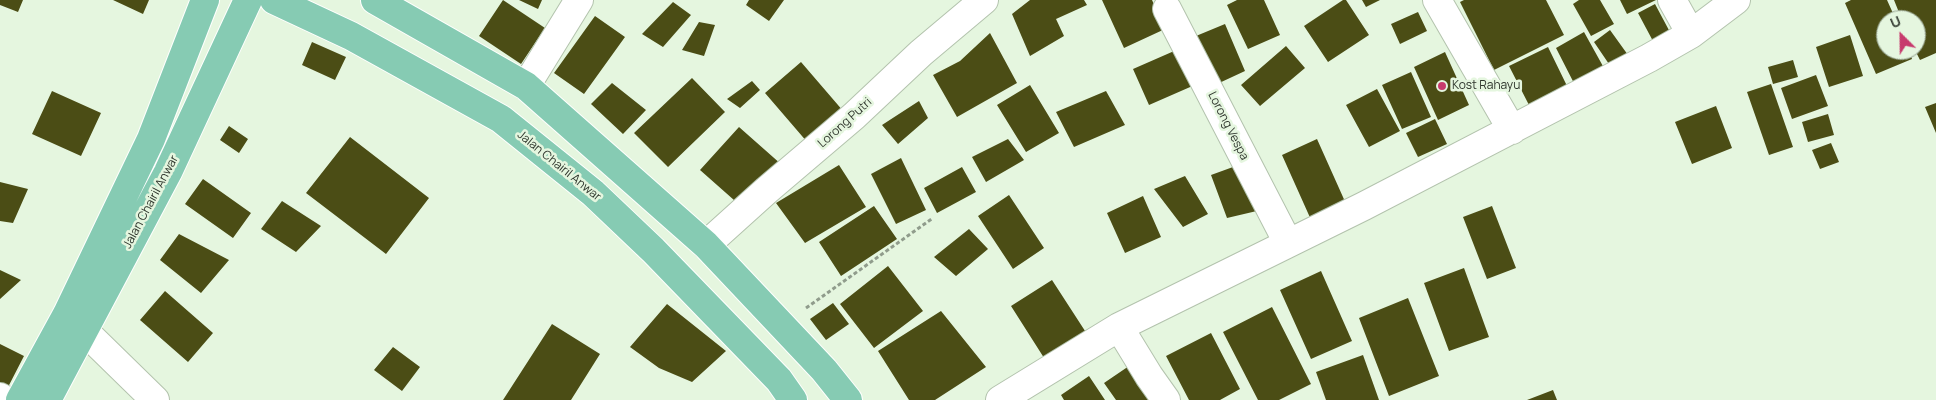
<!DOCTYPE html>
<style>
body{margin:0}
#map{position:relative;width:1936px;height:400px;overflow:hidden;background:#e5f6df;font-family:Manrope,sans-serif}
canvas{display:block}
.north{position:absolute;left:1876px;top:10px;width:50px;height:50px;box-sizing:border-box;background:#e5f6df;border:1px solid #9ca998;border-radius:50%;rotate:337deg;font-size:14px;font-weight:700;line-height:20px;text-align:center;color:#2f362d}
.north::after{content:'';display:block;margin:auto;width:18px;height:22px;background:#c73b6d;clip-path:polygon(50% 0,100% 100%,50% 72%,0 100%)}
</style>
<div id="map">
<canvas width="1936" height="400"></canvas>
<div class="north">U</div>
</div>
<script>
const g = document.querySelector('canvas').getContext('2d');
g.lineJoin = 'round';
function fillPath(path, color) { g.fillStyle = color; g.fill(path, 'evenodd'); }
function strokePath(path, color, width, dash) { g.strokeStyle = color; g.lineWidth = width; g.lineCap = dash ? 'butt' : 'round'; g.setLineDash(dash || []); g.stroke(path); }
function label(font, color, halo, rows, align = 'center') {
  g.font = font + ' Manrope,sans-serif'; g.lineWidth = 5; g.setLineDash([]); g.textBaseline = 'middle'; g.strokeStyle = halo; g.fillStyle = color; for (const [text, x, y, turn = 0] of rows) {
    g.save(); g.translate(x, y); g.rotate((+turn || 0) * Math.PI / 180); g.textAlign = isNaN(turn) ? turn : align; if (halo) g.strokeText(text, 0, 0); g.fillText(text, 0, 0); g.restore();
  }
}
const building = new Path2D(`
 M0,0H23L18,12L0,5Z
 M113,0H149L143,14Z
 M503,0L545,28L521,64L479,36Z
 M519,0H542L538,9Z
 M749,0H784L769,21L746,5Z
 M1030,0H1084L1087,5L1056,19L1064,36L1030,56L1012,14Z
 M1102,0H1152L1165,29L1124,48Z
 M1237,0H1264L1280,35L1248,49L1227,5Z
 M1343,0H1346L1369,35L1328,62L1304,26Z
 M1362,0H1380L1366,7Z
 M1464,0H1546L1564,35L1494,70L1460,2Z
 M1579,0H1600L1614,24L1591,36L1573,4Z
 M1620,0H1656L1627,14Z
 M1851,0H1887L1896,20H1886V50H1909L1912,59L1876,74L1845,3Z
 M1894,0H1936V53L1920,60L1915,50L1916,20H1902Z
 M673,2L691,15L663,47L642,34Z
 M1655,4L1671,34L1654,43L1638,13Z
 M1418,12L1427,31L1400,44L1391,24Z
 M595,16L625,37L584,94L554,73Z
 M699,22L715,25L704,56L682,50Z
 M1225,24L1245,71L1217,84L1196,36Z
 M1610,30L1628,55L1611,67L1594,42Z
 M1584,32L1609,77L1579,93L1556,48Z
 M990,33L1017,83L957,117L933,75L960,61Z
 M1850,35L1863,76L1829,87L1816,47Z
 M312,42L346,57L335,80L302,65Z
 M1286,46L1305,68L1260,106L1241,85Z
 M1548,47L1568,88L1530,107L1509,66Z
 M1181,48L1197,84L1149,105L1133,69Z
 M1445,52L1469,105L1438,120L1414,67Z
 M1793,60L1798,77L1773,84L1768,67Z
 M801,62L844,112L808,143L765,93Z
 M1411,72L1431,117L1402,129L1382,85Z
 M1816,75L1828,106L1792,119L1781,88Z
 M692,78L725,112L668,167L634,133Z
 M752,81L760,90L740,108L727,99Z
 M612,83L646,110L623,134L591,104Z
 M1771,84L1793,147L1769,155L1747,92Z
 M1030,85L1059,133L1026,152L997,105Z
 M1377,89L1400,131L1369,147L1346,105Z
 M52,91L101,113L81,156L32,134Z
 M1106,91L1125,125L1074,147L1056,112Z
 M919,101L928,118L898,144L882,125Z
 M1936,103V133L1925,107Z
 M1716,106L1732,148L1692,164L1675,122Z
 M1828,114L1834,135L1808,142L1802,122Z
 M1435,119L1447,144L1418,157L1406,133Z
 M229,126L248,139L239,153L220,140Z
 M739,127L782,165L743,208L700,170Z
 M350,137L429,198L386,254L306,193Z
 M1008,139L1024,160L986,182L972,157Z
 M1317,139L1347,206L1312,222L1282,155Z
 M1831,143L1839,162L1820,169L1812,150Z
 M901,158L926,210L896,224L871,174Z
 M1244,163L1261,210L1227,218L1211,175Z
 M839,165L866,207L805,243L776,203Z
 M962,167L976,192L937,213L924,188Z
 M1185,176L1208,214L1183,227L1154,189Z
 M203,179L251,213L233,238L185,204Z
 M0,182L28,189L13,223L0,221Z
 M1009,195L1044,248L1013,269L978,216Z
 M1143,196L1161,237L1125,253L1107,213Z
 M282,201L321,226L296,252L261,229Z
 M874,206L897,239L841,276L819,242Z
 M1492,206L1516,268L1487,279L1463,217Z
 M969,229L988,249L956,276L934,257Z
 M179,234L229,260L201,293L160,260Z
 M888,266L923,311L874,348L840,304Z
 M1464,268L1489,337L1449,351L1424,283Z
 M0,270L21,280L0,299Z
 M1321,271L1352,341L1311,359L1280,290Z
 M1052,280L1087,334L1046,361L1011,306Z
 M165,291L213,333L188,362L140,320Z
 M1408,298L1439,376L1389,396L1359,318Z
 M833,303L849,324L826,340L810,319Z
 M667,304L726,351L692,382L659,368L630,347Z
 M1272,307L1311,384L1279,400H1258L1223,332Z
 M941,311L986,367L935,400H909L878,351Z
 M552,324L600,354L571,400H503Z
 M1211,333L1240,389L1220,400H1189L1166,356Z
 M0,344L24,356L6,391L0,388Z
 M393,347L420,367L402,391L374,370Z
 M1363,355L1379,400H1326L1316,372Z
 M1129,366L1153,400H1116L1104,383Z
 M1089,376L1105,400H1064L1061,395Z
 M1553,390L1557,400H1527Z`);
const path = new Path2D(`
 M806,308L933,218`);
const minor = new Path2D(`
 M1437,0L1512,130
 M1672,0L1691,34
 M1167,9L1288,243
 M526,86L579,0
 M706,245L767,190L854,116L921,53L984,0
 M68,315L155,400
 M1119,327L1149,376L1166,400
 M0,397L5,400
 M1000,400L1119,327L1364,206L1649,58L1691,34L1736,0`);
const major = new Path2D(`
 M274,0L351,36L501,119L593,193L653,250L779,380L793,400
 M375,0L526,86L706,245L824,370L848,400
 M20,400L67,314L151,139L205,0
 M47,400L168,172L248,0`);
const markers = [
 [1442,86,5,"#c73b6d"]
];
const poiNames = [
 ["Kost Rahayu",1452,86]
];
const streetNames = [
 ["Lorong Putri",845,123,-42],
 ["Lorong Vespa",1228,126,63],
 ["Jalan Chairil Anwar",559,166,39],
 ["Jalan Chairil Anwar",151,202,-62]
];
fillPath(building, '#4b4d15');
strokePath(minor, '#b3c3ad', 30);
strokePath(major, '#fff', 30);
strokePath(path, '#909c8c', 3, [4, 2.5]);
strokePath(minor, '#fff', 28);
strokePath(major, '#86cbb3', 28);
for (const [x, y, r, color] of markers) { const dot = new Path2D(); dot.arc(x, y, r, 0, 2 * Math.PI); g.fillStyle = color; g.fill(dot); strokePath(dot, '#e5f6df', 2); }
label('12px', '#2f362d', '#e5f6df', poiNames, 'left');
label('12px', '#2f362d', '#e5f6df', streetNames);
</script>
